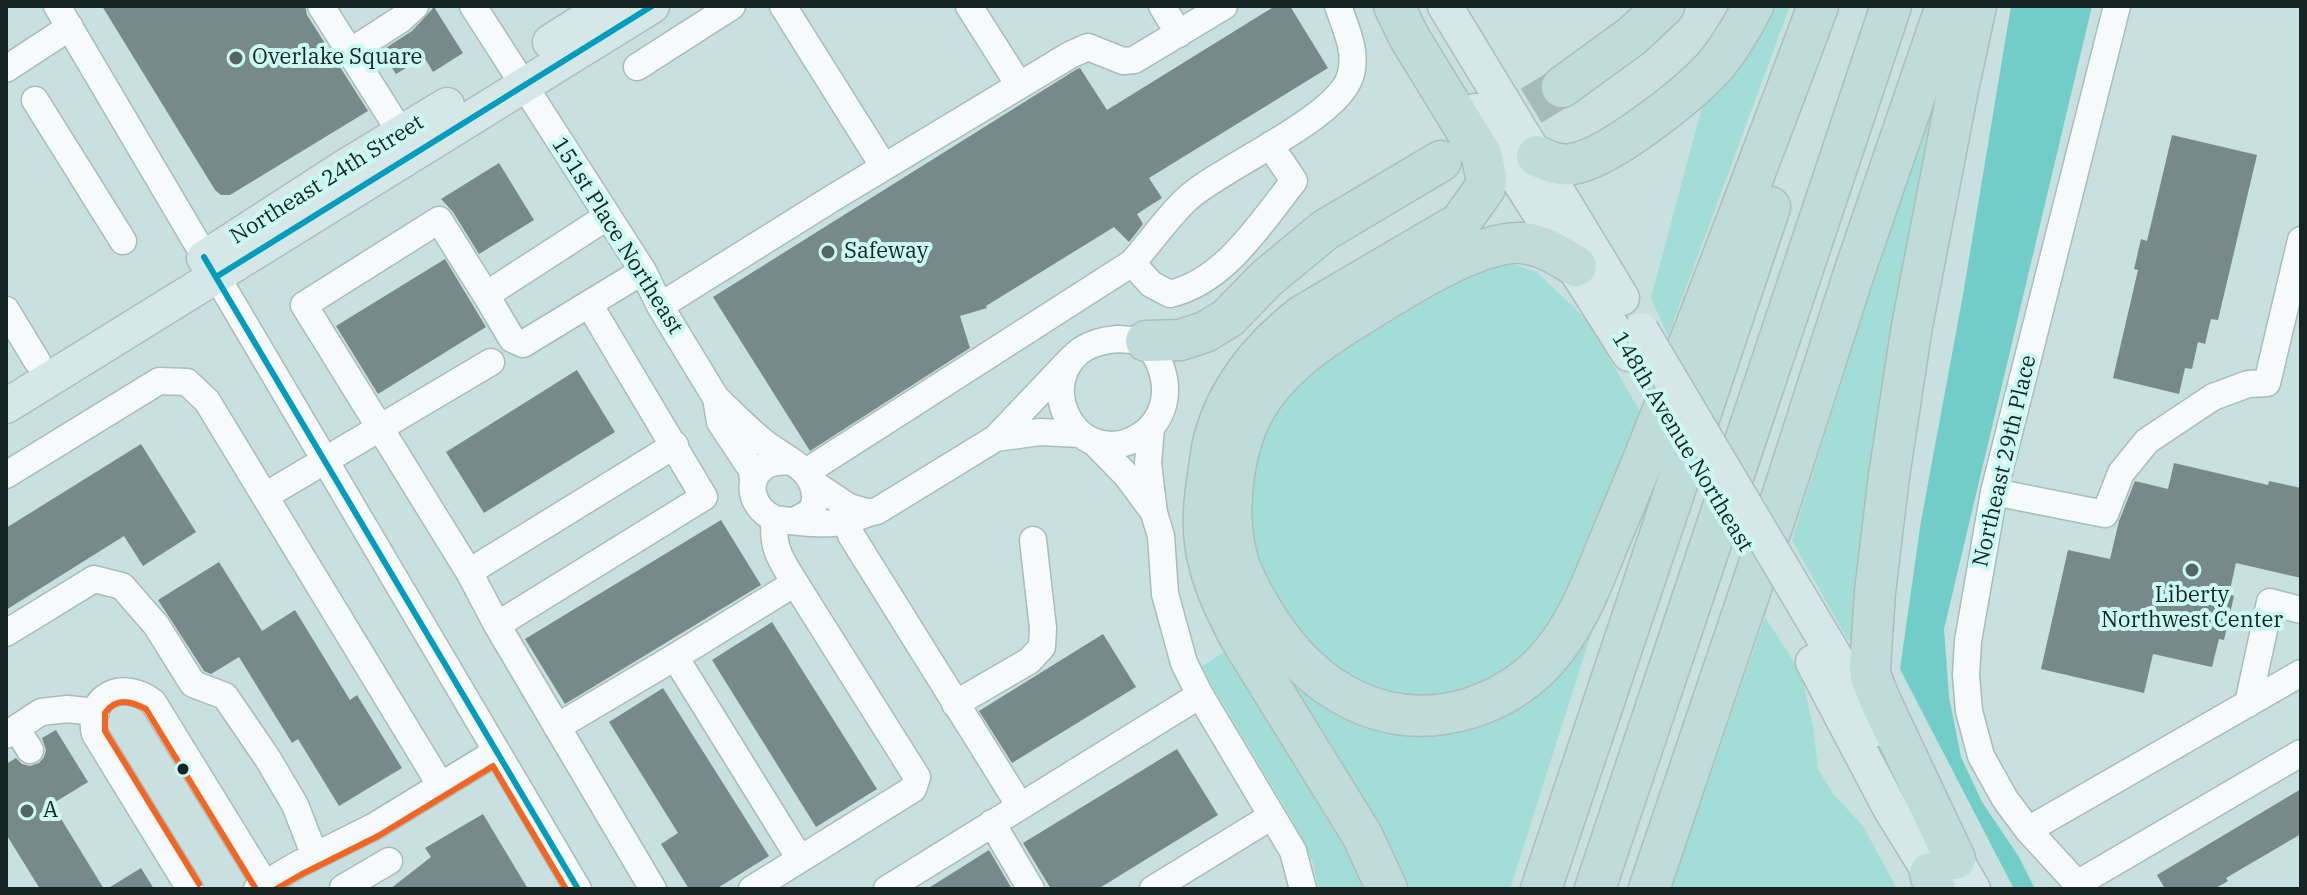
<!DOCTYPE html>
<style>
body{margin:0}
#map{position:relative;width:2307px;height:895px;overflow:hidden;background:#c8e0df;font-family:"IBM Plex Serif",serif}
canvas{display:block}
.frame{position:absolute;inset:0;border:8px solid #142524;pointer-events:none}
</style>
<div id="map">
<canvas width="2307" height="895"></canvas>
<div class="frame"></div>
</div>
<script>
const g = document.querySelector('canvas').getContext('2d');
g.lineJoin = 'round';
function fillPath(path, color) { g.fillStyle = color; g.fill(path, 'evenodd'); }
function strokePath(path, color, width, dash) { g.strokeStyle = color; g.lineWidth = width; g.lineCap = dash ? 'butt' : 'round'; g.setLineDash(dash || []); g.stroke(path); }
function label(font, color, halo, rows, align = 'center') {
  g.font = font + ' "IBM Plex Serif",serif'; g.lineWidth = 8; g.setLineDash([]); g.textBaseline = 'middle'; g.strokeStyle = halo; g.fillStyle = color; for (const [text, x, y, turn = 0] of rows) {
    g.save(); g.translate(x, y); g.rotate((+turn || 0) * Math.PI / 180); g.textAlign = isNaN(turn) ? turn : align; if (halo) g.strokeText(text, 0, 0); g.fillText(text, 0, 0); g.restore();
  }
}
const green = new Path2D(`
 M1773,6H1790L1668,336L1651,298L1702,107L1756,39Z
 M1959,6L1852,640L1847,639L1792,540Z
 M1503,261L1537,272L1587,320L1639,410L1592,552L1550,632L1483,690L1423,704L1366,691L1293,637L1250,552V482L1271,415L1305,372L1392,312Z
 M1597,615L1510,889H1402L1290,685L1298,681L1417,733Z
 M1765,617L1801,673L1813,727L1818,769L1834,795L1863,826L1897,889H1671Z
 M1227,650L1340,837L1365,889H1318L1313,863L1293,821L1201,667Z`);
const forest = new Path2D(`
 M2011,6H2092L1944,629L1949,697L1961,757L1982,802L2019,857L2035,889H2014L1900,669L1921,521L1963,295Z`);
const building = new Path2D(`
 M102,6H305L307,15L368,111L230,195H221L215,190Z
 M1275,6H1290L1328,68L1149,178L1162,198L1137,214L1143,224L1129,242L1114,227L986,306L987,308L960,316L970,348L810,451L713,297L1077,69L1080,68L1107,110Z
 M434,7L463,53L433,72L424,57L396,74L381,51L412,31Z
 M2172,135L2257,155L2218,320L2211,319L2205,344L2198,342L2192,369L2185,368L2179,394L2113,378L2138,270L2134,269L2141,239L2147,241Z
 M499,163L534,220L479,254L453,212L441,199Z
 M445,259L486,327L378,394L336,326Z
 M577,370L615,432L484,513L446,452Z
 M141,444L196,532L143,566L124,536L6,610V528Z
 M2174,463L2268,485L2269,481L2301,488V578L2236,563L2229,594L2234,596L2224,640L2219,639L2212,667L2153,654L2144,693L2041,669L2068,550L2110,559L2119,521L2135,481L2168,489Z
 M721,520L761,585L565,704L525,639Z
 M219,562L262,631L295,610L350,700L357,695L402,768L339,806L298,739L292,743L239,657L211,674L204,671L158,600Z
 M772,622L877,789L816,827L712,660Z
 M1103,634L1136,687L1012,763L979,711Z
 M663,688L769,856L716,889H689L661,844L678,833L609,722Z
 M56,730L88,782L52,804L104,889H40L6,834V764L16,758L22,764L30,766L39,763L44,757L46,750L42,738Z
 M1177,749L1218,815L1098,889H1051L1023,843Z
 M2301,789V834L2226,878L2228,881L2214,889H2165L2157,875Z
 M483,814L528,889H390L431,857L425,848Z
 M989,850L1012,889H927Z
 M141,868L154,889H107Z`);
const highwayTunnel = new Path2D(`
 M1480,137L1562,87`);
const minor = new Path2D(`
 M57,6L578,889
 M321,6L401,133
 M473,6L643,271L660,306L716,398L720,422L752,470L753,482
 M783,6L884,167
 M969,6L1019,85
 M1162,6L1179,34
 M350,52L401,19L415,6
 M637,67L732,6
 M6,69L70,27
 M35,100L123,241
 M1270,145L1294,181C1260,224 1225,281 1170,294L1151,284L1132,263C1150,243 1168,216 1188,198C1224,166 1336,119 1350,77C1358,53 1346,29 1338,6
 M608,216L486,295L439,220L304,305L469,572L497,625L653,889
 M486,295L512,339L523,344L643,271
 M660,306L836,196L1070,55L1088,47L1123,61L1134,60L1224,6
 M6,310L37,361
 M1117,339L1146,341C1209,424 1098,484 1066,414C1060,402 1059,386 1064,373C1073,349 1094,341 1117,339Z
 M716,398C731,412 745,427 761,440C780,457 814,466 815,496C816,511 805,516 793,521
 M1151,428L1148,463L1154,513L1161,536L1165,594L1184,663L1200,695L1293,851L1303,889
 M996,438L1040,432L1081,434
 M1093,441L1127,476L1153,511
 M791,461C783,462 772,461 765,466C742,482 754,510 775,519C797,522 824,526 846,521C857,519 866,512 877,511L996,438L1072,358
 M806,472L1132,263
 M6,475L159,381L187,382L207,401L441,786
 M813,483L849,507L866,512
 M1994,492L2105,514L2121,473L2147,441L2213,397L2248,384L2267,383L2301,240
 M265,496L491,362
 M848,521L851,535L1020,806
 M469,572L675,445
 M497,625L704,497L589,304
 M6,633L94,579L122,586L156,625L193,684L225,696L268,759L295,805L315,856
 M675,657L800,859
 M955,704L1029,661L1042,647L1043,628L1033,540
 M2248,704L2270,602L2301,610
 M557,727L675,657L795,583C781,560 771,547 775,519
 M17,729L30,750
 M6,735L41,712L67,709L96,712
 M992,823L1031,889
 M2028,830L2301,673
 M2077,884L2301,753
 M343,888L389,861
 M190,889L95,734C86,695 123,679 153,702L265,884
 M257,889L297,865L373,827L496,752
 M752,889L913,789L917,777L795,583
 M887,889L1200,695
 M1153,889L1272,816
 M2082,889L2028,830L2005,799L1981,756L1969,711L1966,675L1968,641L1994,492L2117,6`);
const major = new Path2D(`
 M1445,6L1622,298
 M550,42L607,6
 M1475,111L1629,354
 M204,258L346,166L447,105
 M6,406L652,6
 M1790,581L1878,729
 M1813,662L1890,808L1940,889
 M1942,836L1973,889`);
const highway = new Path2D(`
 M1562,87L1632,36L1664,6
 M1537,156C1548,161 1559,166 1572,164C1608,159 1688,95 1713,68C1729,50 1742,27 1753,6
 M1576,266C1559,256 1543,245 1523,243C1477,240 1399,291 1359,316C1316,342 1269,375 1248,423C1231,464 1226,519 1238,561C1245,582 1256,601 1268,620C1313,691 1386,734 1470,708C1499,699 1526,682 1546,660C1576,627 1592,584 1608,544C1622,511 1636,478 1649,445C1707,299 1763,153 1818,6
 M1146,341L1180,340L1205,332L1228,318L1267,278L1325,230L1441,161
 M1955,859L1880,700L1871,677L1870,667L1875,592L1889,476L1912,326L1957,94L1976,6
 M1930,873L1935,889
 M1387,889L1362,835L1239,636C1228,614 1216,591 1210,567C1201,536 1203,507 1208,475C1210,463 1211,450 1214,439C1228,387 1262,347 1303,315L1460,223L1485,188L1486,178L1482,156L1409,37L1394,6
 M1541,889L1770,207
 M1595,889L1891,6
 M1649,889L1780,503L1854,273L1946,6`);
const majorBridge = new Path2D(`
 M1641,330L1790,581`);
const bus1 = new Path2D(`
 M204,257L578,889
 M216,277L652,6`);
const bus2 = new Path2D(`
 M199,884L105,731V713C116,697 131,701 146,709L256,889
 M276,889L302,874L378,836L493,766L566,889`);
const markers = [
 [236,58,8,"#536665"],
 [828,252,8,"#536665"],
 [2192,570,8,"#536665"],
 [183,769,7,"#142524"],
 [27,811,8,"#536665"]
];
const poiNames = [
 ["Overlake Square",252,58],
 ["Safeway",844,252],
 ["Liberty",2192,596,"center"],
 ["Northwest Center",2192,621,"center"],
 ["A",43,811]
];
const streetNames = [
 ["Northeast 24th Street",327,180,-32],
 ["151st Place Northeast",617,236,58],
 ["148th Avenue Northeast",1682,442,59],
 ["Northeast 29th Place",2005,461,-77]
];
fillPath(green, '#a3ddd8');
fillPath(forest, '#72ccc7');
fillPath(building, '#778a89');
strokePath(highwayTunnel, '#a4bbba', 40, [40, 20]);
strokePath(minor, '#a8bcba', 29);
strokePath(major, '#afbcbc', 37);
strokePath(highway, '#afbcbc', 43);
strokePath(minor, '#f7fafa', 26);
strokePath(major, '#d5e8e7', 34);
strokePath(highway, '#bfdcda', 40);
strokePath(majorBridge, '#afbcbc', 37, []);
strokePath(majorBridge, '#d5e8e7', 34);
strokePath(bus1, '#029cbd', 6);
strokePath(bus2, '#f26522', 6);
for (const [x, y, r, color] of markers) { const dot = new Path2D(); dot.arc(x, y, r, 0, 2 * Math.PI); g.fillStyle = color; g.fill(dot); strokePath(dot, '#cbf9f4', 3); }
label('22px', '#142524', '#cbf9f4', poiNames, 'left');
label('22px', '#142524', '#cbf9f4', streetNames);
</script>
